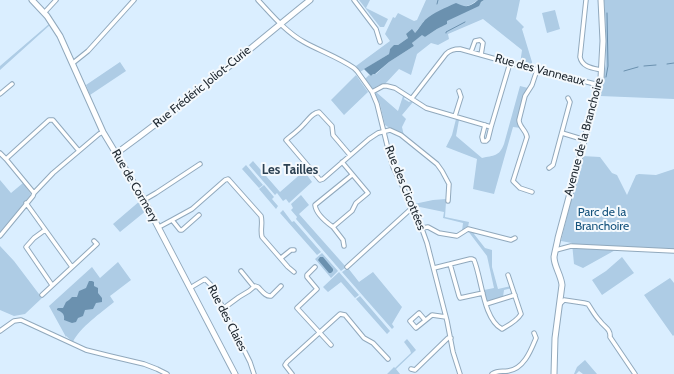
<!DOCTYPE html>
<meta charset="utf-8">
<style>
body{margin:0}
canvas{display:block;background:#daeeff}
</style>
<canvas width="674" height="374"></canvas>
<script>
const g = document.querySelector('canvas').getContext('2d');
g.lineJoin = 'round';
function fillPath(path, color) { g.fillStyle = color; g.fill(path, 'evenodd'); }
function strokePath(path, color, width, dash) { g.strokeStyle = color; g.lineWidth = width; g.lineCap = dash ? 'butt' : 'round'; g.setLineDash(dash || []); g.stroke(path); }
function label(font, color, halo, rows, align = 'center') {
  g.font = font + ' Cabin,sans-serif'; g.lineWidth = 4; g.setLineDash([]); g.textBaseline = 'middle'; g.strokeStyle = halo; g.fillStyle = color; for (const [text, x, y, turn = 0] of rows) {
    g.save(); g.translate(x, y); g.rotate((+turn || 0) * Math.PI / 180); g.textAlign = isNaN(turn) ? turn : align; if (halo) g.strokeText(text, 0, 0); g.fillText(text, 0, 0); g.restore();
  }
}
const green = new Path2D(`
 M359,0H370L366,8L388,19L384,27H380Z
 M426,0H478L470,5L463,7L424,21L415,33L406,34L408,38L398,45L390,49L389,54L360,72L356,66L390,41L385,34L393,17L395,18L398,13L414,21L417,20Z
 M484,0H520L516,19L524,27L522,29L532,62V64L529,66L520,64L522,50L483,19L448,34L449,39L438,45L431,43L417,54L411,75L399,69L385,84L379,85L372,89L365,79L369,75L371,76L373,74H376L389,62L414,46L412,43L422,34L425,37L437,29L447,24L446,21L479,4Z
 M604,0H674V99L600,96L606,64V29Z
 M555,10L560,29L547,33L542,13Z
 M49,24L50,25L0,70V66Z
 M120,62L126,71L90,95L86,85Z
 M356,75L368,92L344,115L331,100Z
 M520,86L528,88L524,95L517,122L521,128L513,127L494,194L473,189L477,159L446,147L452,135L456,119L459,120L456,136L482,158C494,155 499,157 504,144Z
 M376,92L398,111L403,96H405L404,99L409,102L411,101L413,102L402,115L406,119L402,127L404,136L390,129L388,127L385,125L380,104L375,95Z
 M582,156L600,157L612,173L617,175L627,195L636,175L639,174L656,175L674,169V251L619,248L583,268L574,264L572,243L561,241Z
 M253,161L280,192L304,171L312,182L289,203L286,199L283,201L277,193L275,195L249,165Z
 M246,165L263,185L259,188L242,169Z
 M0,180L11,193L23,183L31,194L0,234Z
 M264,185L274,197L272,199L278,206L276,209L259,189Z
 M301,195L309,205L299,214L346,267L341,271L296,219L297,217L291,210L293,208L291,204Z
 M446,199V202L445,217L469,222L468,227H466L462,231L463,223L443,218L444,212L415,206L414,204L433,200Z
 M141,200L147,210L120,232L113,224Z
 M283,210L292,222L294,221L321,252L317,255L280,213Z
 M468,231L475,233L474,234L485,248L492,250V267L498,289L511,286L512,288L504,290L503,297L488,302L487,301L484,290L494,288L487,256Z
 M0,246L14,261L42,298L25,314L14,316L0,310Z
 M322,253L338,271L331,278L315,259Z
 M622,257L634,273L602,295L592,280L606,271Z
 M118,262L131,280L110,296L114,302C102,312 79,328 73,342L66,336V337L49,306L92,267L100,278Z
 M348,268L359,282L373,272L402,307L392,324L394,327L392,329L342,272Z
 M339,272L359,295L355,298L341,282L328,292L323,287Z
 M670,278L674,283V335L673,336L644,295Z
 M360,296L390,331L387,334L356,299Z
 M407,339L416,350L396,369L400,374H387L394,367L395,368L411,353L410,350L404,342Z
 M585,360L597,374H583L579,371L576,374H574L577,367Z`);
const water = new Path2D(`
 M478,0H484L481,2L479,6L447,21V24L437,29L425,37L422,35L412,43L414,46L389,62L375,74H373L371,76L364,69L389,54L390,49L394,45H398L408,38L406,34L412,29L415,33C419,29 421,24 425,20C434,12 445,8 456,3C466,8 470,7 478,0Z
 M320,257H323L333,269V271L331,273H329L318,260Z
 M89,281H92L94,282V286L98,288V293L102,298V302L96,303L93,309L85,310L83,316L78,318L76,322L72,323L64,320C65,314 62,312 57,310V309L58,308H63L66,302L69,300L72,297H77L79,291L86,288Z`);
const stream = new Path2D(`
 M437,4L438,0
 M446,33V32L465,22
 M667,64L674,63
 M644,66L656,65
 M624,71L638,67
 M606,77L608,66L607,13`);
const street = new Path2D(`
 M258,0C272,15 286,32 304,42C320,51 338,57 354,68L357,71L372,92L377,104L390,157L393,167L418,218L427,243L447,321L453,352L460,374
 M354,0L376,29L380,42
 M586,0L580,57C582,67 592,68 601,70
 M44,13L56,0
 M471,52L475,41L480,40L483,43L481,55
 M73,63L88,51L134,0
 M372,92L383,86H387L395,88L426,108L491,127L510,63
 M0,94L12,84
 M412,98L446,54C450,50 454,49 460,49L510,63L599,85
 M455,116L461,97L459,91
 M485,125L482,137L483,141H486L488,139L491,127
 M562,133L585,140
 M0,153L6,159
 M350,155L333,135L332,126L319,112C312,113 309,119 304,124C299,130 292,135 286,140L320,180L323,179L369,139L378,133L390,130L401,135L437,164L442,171L449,184L448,201
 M342,162L368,193L356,203L352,211L333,227C326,222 316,214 315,205L352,175
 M549,168L553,165L570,102L568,98
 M532,192L520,188L513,181L527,137C526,130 519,127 519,120L525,96L532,85L537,70
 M34,193L6,159L49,120H53L79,151
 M144,200L156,193L200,164
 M26,203L72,267
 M172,220L192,209L225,180L228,179L229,180L261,216C263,223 260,230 262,237L288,267L294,272
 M159,227L172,220L180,230H182L199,215
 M333,227L343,240L344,246
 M422,228L428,227L439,233L457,236L468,229L511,240L515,238
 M45,230L34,238L26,247L52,285
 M0,236L33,196L34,193L53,173L99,134L103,132
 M556,250L571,246L674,251
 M281,258L291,250H294
 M450,264L459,296L460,298L483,293
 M315,267L307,275V277L317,289L298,307L297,308L331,345
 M347,267L413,207
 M434,268L470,259H472L474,260C482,279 483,319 502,329C509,325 517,321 521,314L508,275
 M241,271L254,287
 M190,288L205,279L212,286L250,362L254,374
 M42,295L97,244L94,241
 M486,304L515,295
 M560,304L564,300L584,303L588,304C592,310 595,316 600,321C604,327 611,329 610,337L635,374
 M224,308L239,297L249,291L255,286L258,287C262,291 266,297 271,296L281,286
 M425,320L419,313L410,321L416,328L432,315L446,317
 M0,331L14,321L21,320L86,350L110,356L144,364L157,369L167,374
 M411,369L415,370L448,338H451
 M292,374L285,365L287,362L340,314L345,315L364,338L373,343L388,359
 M492,374C498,370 502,372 508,371C524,369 531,350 536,338L534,333`);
const secondary = new Path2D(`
 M32,0L47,16L60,36L103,132L144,200L235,374
 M117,153C147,131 177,108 206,85C241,57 275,28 310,0
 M554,374L555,338L562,285C561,275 554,266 554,257C555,251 557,244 558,238L601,78L603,41L601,0`);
const streetNames = [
 ["Rue des Vanneaux",540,70,15],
 ["Rue Frédéric Joliot-Curie",202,87,-39],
 ["Avenue de la Branchoire",584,137,-75],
 ["Rue de Cormery",135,186,60],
 ["Rue des Cicottées",405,188,68],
 ["Rue des Claies",227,318,63]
];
const parkNames = [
 ["Parc de la",602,212],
 ["Branchoire",602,226]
];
const neighbourhoodNames = [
 ["Les Tailles",290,170]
];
fillPath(green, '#aecce5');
fillPath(water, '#6b91af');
strokePath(stream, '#6b91af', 1);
strokePath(street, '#91a9bd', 5.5);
strokePath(secondary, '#91a9bd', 7);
strokePath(street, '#fff', 3.5);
strokePath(secondary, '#fff', 5);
label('12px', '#222b33', '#f4f9fd', streetNames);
label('12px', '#14527c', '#f4f9fd', parkNames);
label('bold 13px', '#2d4253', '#f4f9fd', neighbourhoodNames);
</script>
